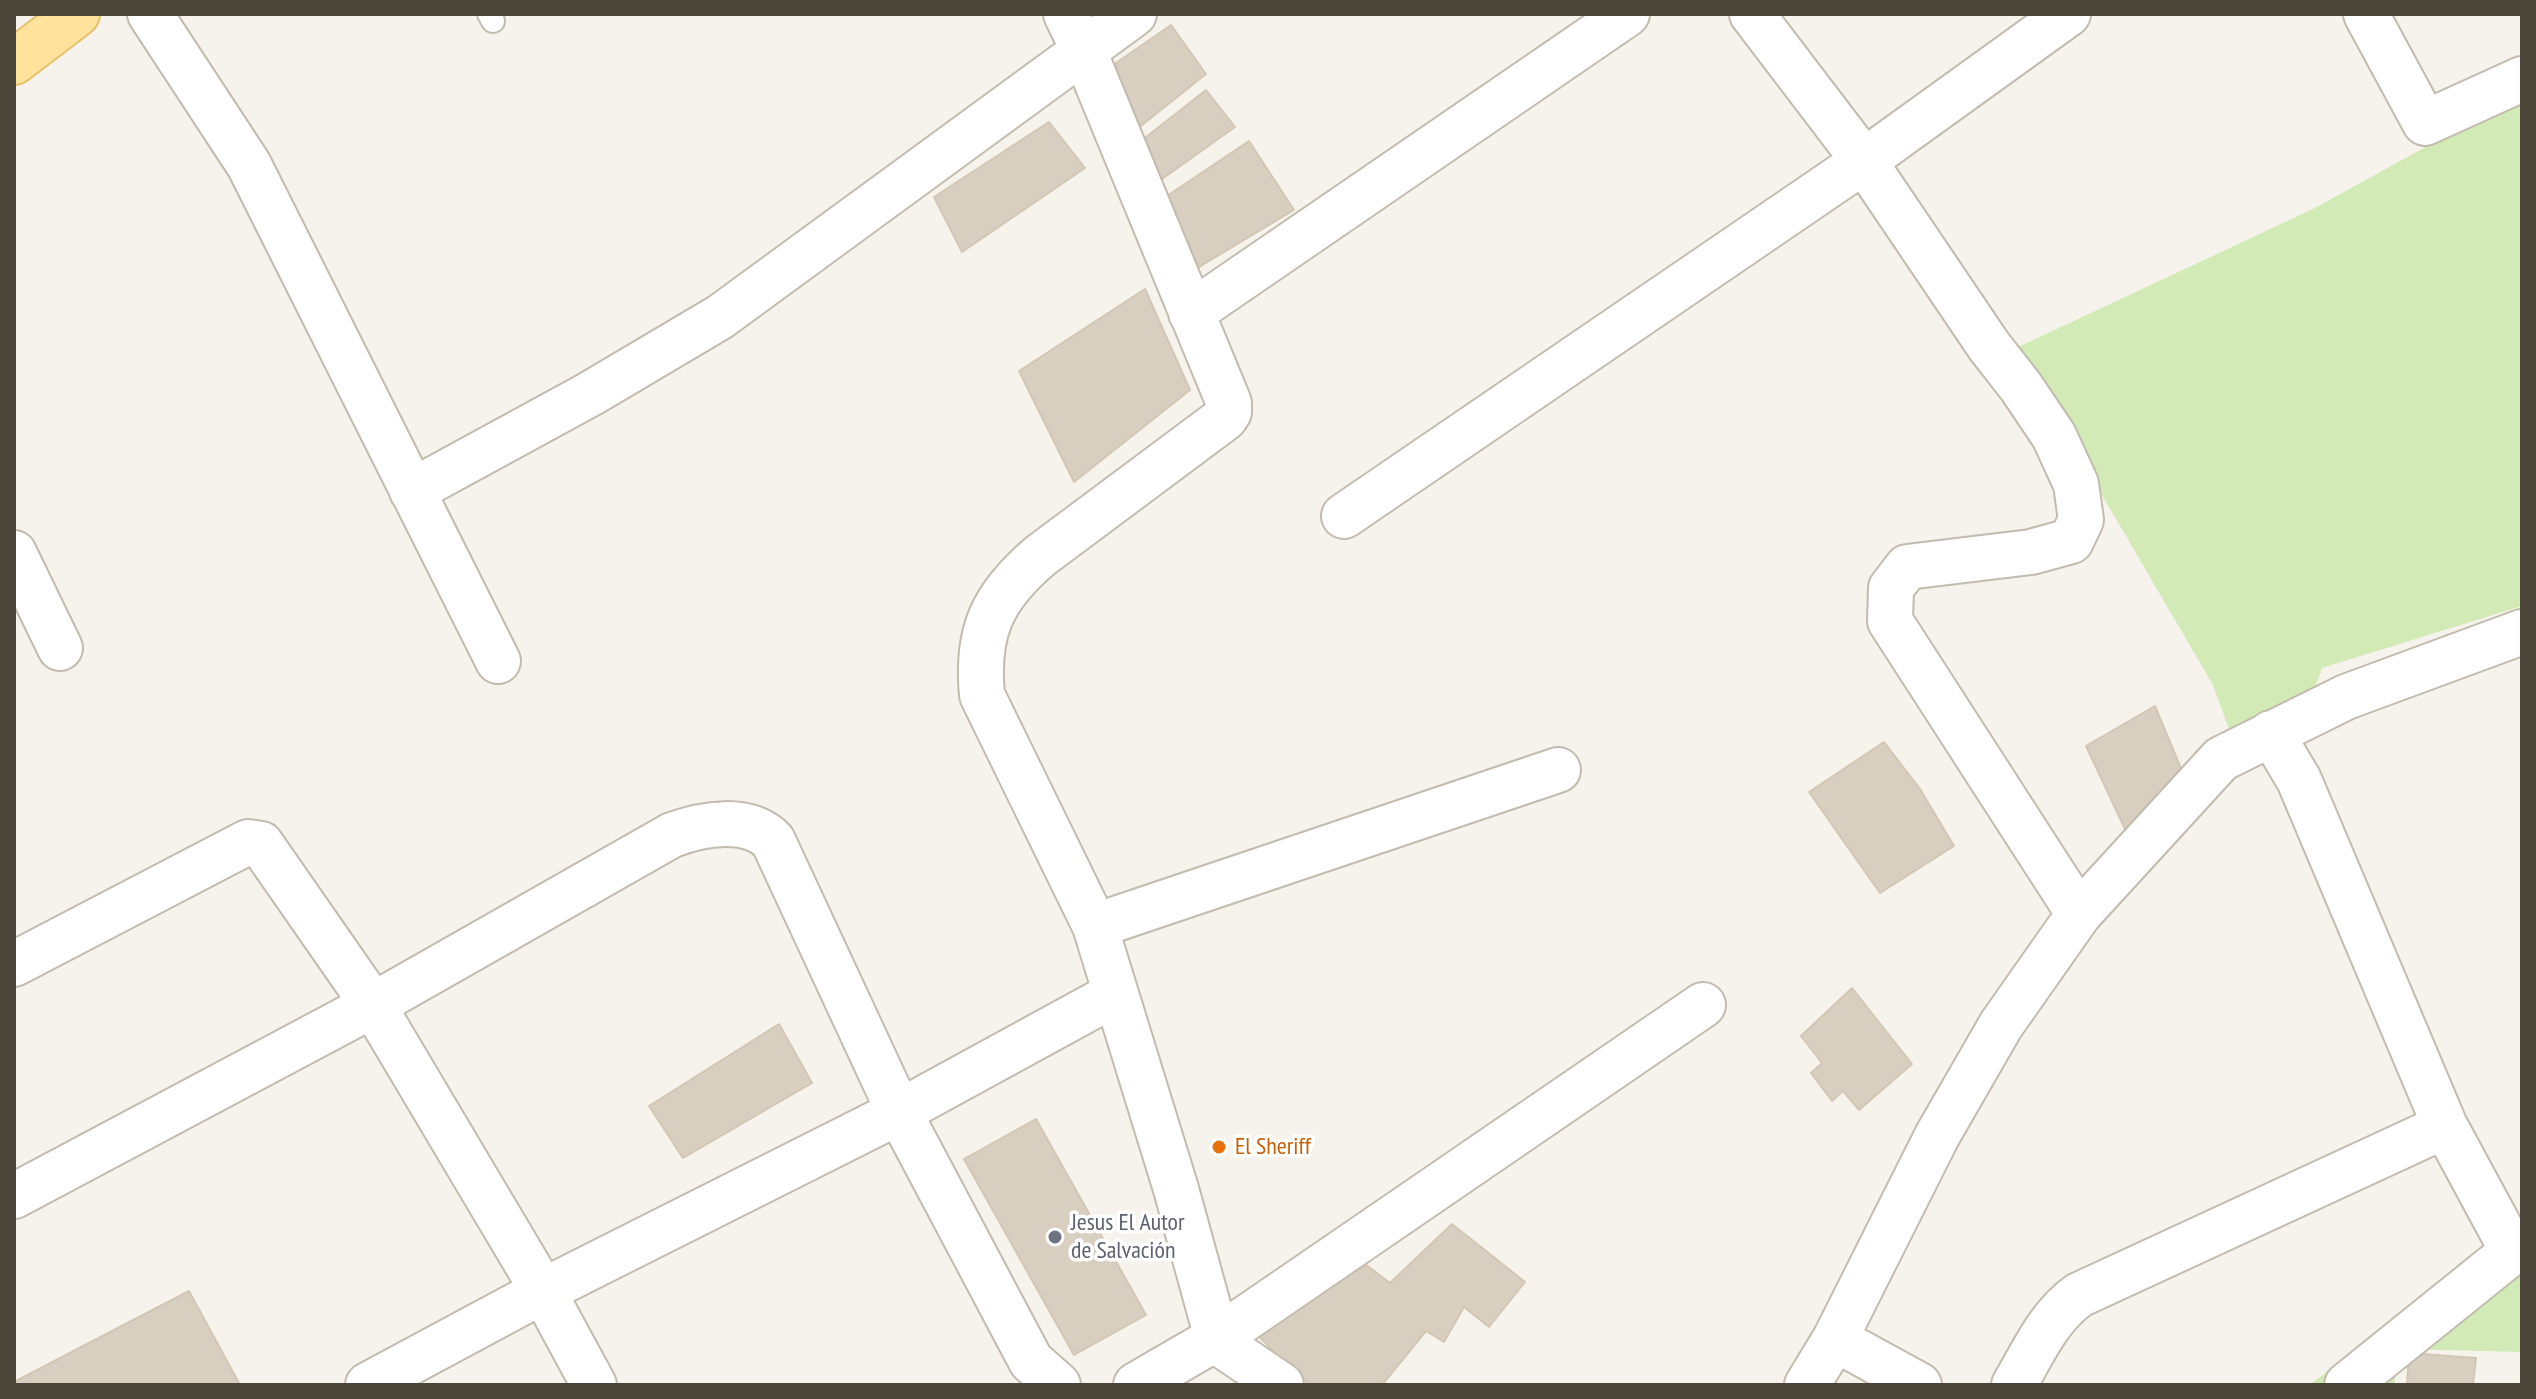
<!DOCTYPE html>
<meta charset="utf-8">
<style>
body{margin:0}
#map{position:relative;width:2536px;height:1399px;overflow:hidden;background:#f6f3ec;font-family:"PT Sans Narrow",sans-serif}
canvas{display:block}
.frame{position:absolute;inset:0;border:16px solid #4b4439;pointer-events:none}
</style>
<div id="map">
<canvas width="2536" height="1399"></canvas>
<div class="frame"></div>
</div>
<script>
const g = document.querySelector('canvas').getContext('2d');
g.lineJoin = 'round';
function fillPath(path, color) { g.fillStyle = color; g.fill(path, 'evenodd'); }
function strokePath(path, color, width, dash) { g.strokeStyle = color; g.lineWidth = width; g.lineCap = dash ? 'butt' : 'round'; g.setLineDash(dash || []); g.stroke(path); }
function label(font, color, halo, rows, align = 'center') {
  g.font = font + ' "PT Sans Narrow",sans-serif'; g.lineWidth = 7; g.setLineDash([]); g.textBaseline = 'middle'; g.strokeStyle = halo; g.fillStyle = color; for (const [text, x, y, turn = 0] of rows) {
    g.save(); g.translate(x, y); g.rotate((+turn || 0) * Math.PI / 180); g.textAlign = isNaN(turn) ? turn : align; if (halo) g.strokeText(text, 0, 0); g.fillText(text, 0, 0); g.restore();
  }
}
const green = new Path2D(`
 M2522,94V606L2322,668L2300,730L2234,743L2213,685L2016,348L2313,209Z
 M2522,1227V1352L2400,1349L2394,1385H2309Z`);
const building = new Path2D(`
 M1171,25L1206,74L1132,133L1103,72Z
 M1206,90L1235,127L1155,184L1136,145Z
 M1049,122L1085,168L962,252L934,197Z
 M1249,141L1294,210L1199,267L1161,200Z
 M1145,289L1190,390L1074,482L1019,371Z
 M2155,706L2187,783L2125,829L2086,746Z
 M1884,742L1920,789L1954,846L1880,893L1809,792Z
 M1852,988L1912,1064L1859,1110L1843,1091L1832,1101L1811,1073L1822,1063L1801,1036Z
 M779,1024L812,1083L683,1158L649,1106Z
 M1036,1119L1146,1315L1074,1355L964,1159Z
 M1452,1224L1525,1282L1489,1327L1464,1307L1444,1342L1426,1331L1382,1385H1311L1294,1373L1255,1332L1357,1258L1390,1283Z
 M189,1291L240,1385H14V1382Z
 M2409,1353L2476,1358L2473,1385H2407Z`);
const service = new Path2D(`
 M489,14L493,21`);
const minor = new Path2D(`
 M150,14L249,165L498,661
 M1066,14L1083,49L1229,403V412L1225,418L1040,556C992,597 976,632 982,695L1095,926L1176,1189L1217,1338L1228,1349L1281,1385
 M1752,14L1864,161L1989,346L2021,387L2054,436L2076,484L2081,520L2071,541L2031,552L1907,567L1891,588L1890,621L2079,914
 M2366,14L2425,123L2522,79
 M1191,313L1627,14
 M412,491L590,394L720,317L1134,14
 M1344,516L1864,161L2068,14
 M14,553L60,648
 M2271,733L2299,780L2445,1126L2512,1250
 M1095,926L1558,770
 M14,964L248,842L261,844L373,1005L543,1291L594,1385
 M14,1196L373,1005L672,835C702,824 748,815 773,841L899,1112L1031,1361L1058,1385
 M1835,1339L1919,1385
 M368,1385L543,1291L899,1112L1115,994
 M1136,1385L1217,1338L1703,1005
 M1807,1385L1835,1339L1937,1136L2001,1025L2079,914L2221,759L2346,697L2522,632
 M2014,1385C2033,1353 2048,1317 2079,1295L2445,1126
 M2347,1385L2522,1244`);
const primary = new Path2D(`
 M14,62L77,14`);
const markers = [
 [1219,1147,8,"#e8710a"],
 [1055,1237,8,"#6b7280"]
];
const foodNames = [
 ["El Sheriff",1235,1147]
];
const worshipNames = [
 ["Jesus El Autor",1071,1223],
 ["de Salvación",1071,1251]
];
fillPath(green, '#d2eab5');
fillPath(building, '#d8cfc1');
strokePath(building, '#d3c7b4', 2);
strokePath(service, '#c2bbae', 26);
strokePath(minor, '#c2bbae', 48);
strokePath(primary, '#e6c16a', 48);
strokePath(service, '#fff', 22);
strokePath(minor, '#fff', 44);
strokePath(primary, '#ffe39c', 44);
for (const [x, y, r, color] of markers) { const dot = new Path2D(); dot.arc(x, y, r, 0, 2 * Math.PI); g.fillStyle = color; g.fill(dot); strokePath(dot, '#fff', 3); }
label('24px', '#c56008', '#fff', foodNames, 'left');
label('24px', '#5b616d', '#fff', worshipNames, 'left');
</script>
